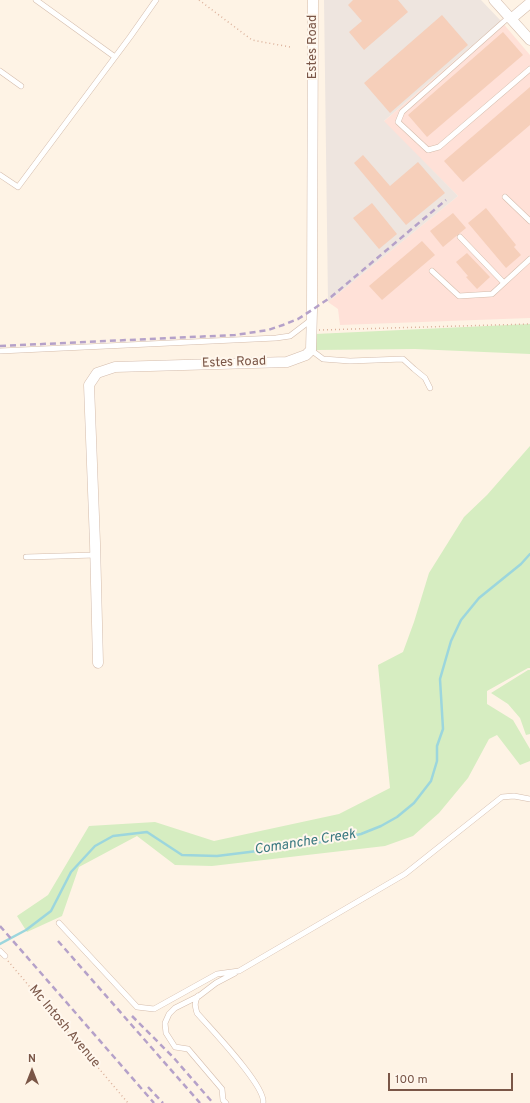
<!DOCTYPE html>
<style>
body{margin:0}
#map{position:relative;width:530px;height:1103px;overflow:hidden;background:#fef3e5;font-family:Overpass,sans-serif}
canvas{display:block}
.north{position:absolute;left:12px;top:1051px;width:40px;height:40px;-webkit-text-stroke:3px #fff7ed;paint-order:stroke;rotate:0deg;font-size:11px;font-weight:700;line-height:16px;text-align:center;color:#7a5647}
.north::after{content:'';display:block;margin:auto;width:14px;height:18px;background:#7a5647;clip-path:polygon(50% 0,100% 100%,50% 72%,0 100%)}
.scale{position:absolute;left:388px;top:1073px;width:125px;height:18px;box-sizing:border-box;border:2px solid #7a5647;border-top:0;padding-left:5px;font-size:12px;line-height:14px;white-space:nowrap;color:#7a5647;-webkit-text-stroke:3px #fff7ed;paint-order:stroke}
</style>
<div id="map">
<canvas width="530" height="1103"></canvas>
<div class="north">N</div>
<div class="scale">100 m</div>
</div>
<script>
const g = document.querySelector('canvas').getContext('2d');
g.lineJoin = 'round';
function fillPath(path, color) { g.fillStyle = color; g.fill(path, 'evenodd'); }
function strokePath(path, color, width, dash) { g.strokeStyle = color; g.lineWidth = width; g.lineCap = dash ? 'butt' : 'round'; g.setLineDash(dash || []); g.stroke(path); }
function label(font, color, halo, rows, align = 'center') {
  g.font = font + ' Overpass,sans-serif'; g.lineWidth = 4; g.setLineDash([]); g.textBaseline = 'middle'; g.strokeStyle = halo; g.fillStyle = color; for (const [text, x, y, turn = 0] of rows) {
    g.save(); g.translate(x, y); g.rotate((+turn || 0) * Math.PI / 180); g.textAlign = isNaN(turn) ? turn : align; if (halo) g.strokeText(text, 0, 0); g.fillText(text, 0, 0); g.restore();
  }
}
const commercial = new Path2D(`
 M501,21L530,55V318L340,325L338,309L328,302L458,196L383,122Z`);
const industrial = new Path2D(`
 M324,0H481L501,21L384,121L458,196L328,302Z`);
const green = new Path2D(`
 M530,324V354L415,349L316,350L315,334Z
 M530,446V668H528L487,691V704L513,720L530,749V761L520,765L497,735L489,739L468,778L439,813L413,836L385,846L212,866L175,865L137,836L79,867L62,916L27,932L17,916L48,895L89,826L155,822L214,841L339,814L390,788L378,665L403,652L414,622L429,573L464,517L487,495Z
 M528,670H530V734L526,735L520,718L508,704L491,693Z`);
const stream = new Path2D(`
 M0,944L26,930L51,911L71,872L95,846L113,836L147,832L182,855L217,856L306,845L361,834L381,826L397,817L414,803L431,781L437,761V746L443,729L440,679L451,641L461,620L479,598L521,564L530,554`);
const building = new Path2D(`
 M353,0H398L408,12L364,50L349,32L362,21L348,5Z
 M442,15L468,45L390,113L364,83Z
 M503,32L523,55L427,137L408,115Z
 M530,87V125L463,182L444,161Z
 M363,155L390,186L418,162L445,193L406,225L354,163Z
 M372,203L397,234L379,249L353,218Z
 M486,208L516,245L514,247L521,255L506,268L468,223Z
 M453,213L466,228L443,247L430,231Z
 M422,241L435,255L382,300L369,286Z
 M467,253L490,277L477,289L466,277L468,276L456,262Z`);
const path = new Path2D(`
 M199,0L252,40L290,47
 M319,330L530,324
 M8,961L128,1103`);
const lane = new Path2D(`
 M36,0L115,57
 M509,17L402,112L398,122L428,150L439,147L530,69
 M0,71L21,86
 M0,175L18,187L130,37L156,0
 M505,197L530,221
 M460,237L504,283
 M432,271L459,296L492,294L530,259
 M311,350L323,359L350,361L403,359L414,369L425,378L430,388
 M0,351L276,338L290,336L311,320
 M26,557L95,555
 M59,923L137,1007L154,1009L217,974L239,971L405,874L502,797L514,796L530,799
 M0,951L5,956
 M198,996C194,1002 195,1006 197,1013C210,1028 267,1087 263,1103
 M226,1103L223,1100L222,1089L188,1049L175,1047L166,1033L165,1023L169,1014L175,1008L199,996L216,983L235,973`);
const street = new Path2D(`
 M494,0L530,40
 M511,19L530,3
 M98,663L95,543L89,385L97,373L115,367L287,362L306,355L311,350L312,310L313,0`);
const rail = new Path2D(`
 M0,346L235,335L268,330L283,325L298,319L312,310L331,297L446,200
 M0,926L154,1103
 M58,941L200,1103
 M132,1016L173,1057L213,1103
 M148,1087L163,1103`);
const streetNames = [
 ["Estes Road",313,47,-90],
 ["Estes Road",234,363,-2],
 ["Mc Intosh Avenue",64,1027,50]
];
const waterNames = [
 ["Comanche Creek",305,843,-9]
];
fillPath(commercial, '#ffe1d8');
fillPath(industrial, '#eee5df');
fillPath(green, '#d6edc1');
strokePath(stream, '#9cd6dd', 2.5);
fillPath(building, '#f6cfba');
strokePath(lane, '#d4bcac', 6);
strokePath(street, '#d4bcac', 11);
strokePath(path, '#dcb29c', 1.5, [1, 3]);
strokePath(lane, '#fff', 5);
strokePath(street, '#fff', 10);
strokePath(rail, '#b5a1c9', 2.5, [6, 4]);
label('13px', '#7a5647', '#fff7ed', streetNames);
label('italic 14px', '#397880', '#fff7ed', waterNames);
</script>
